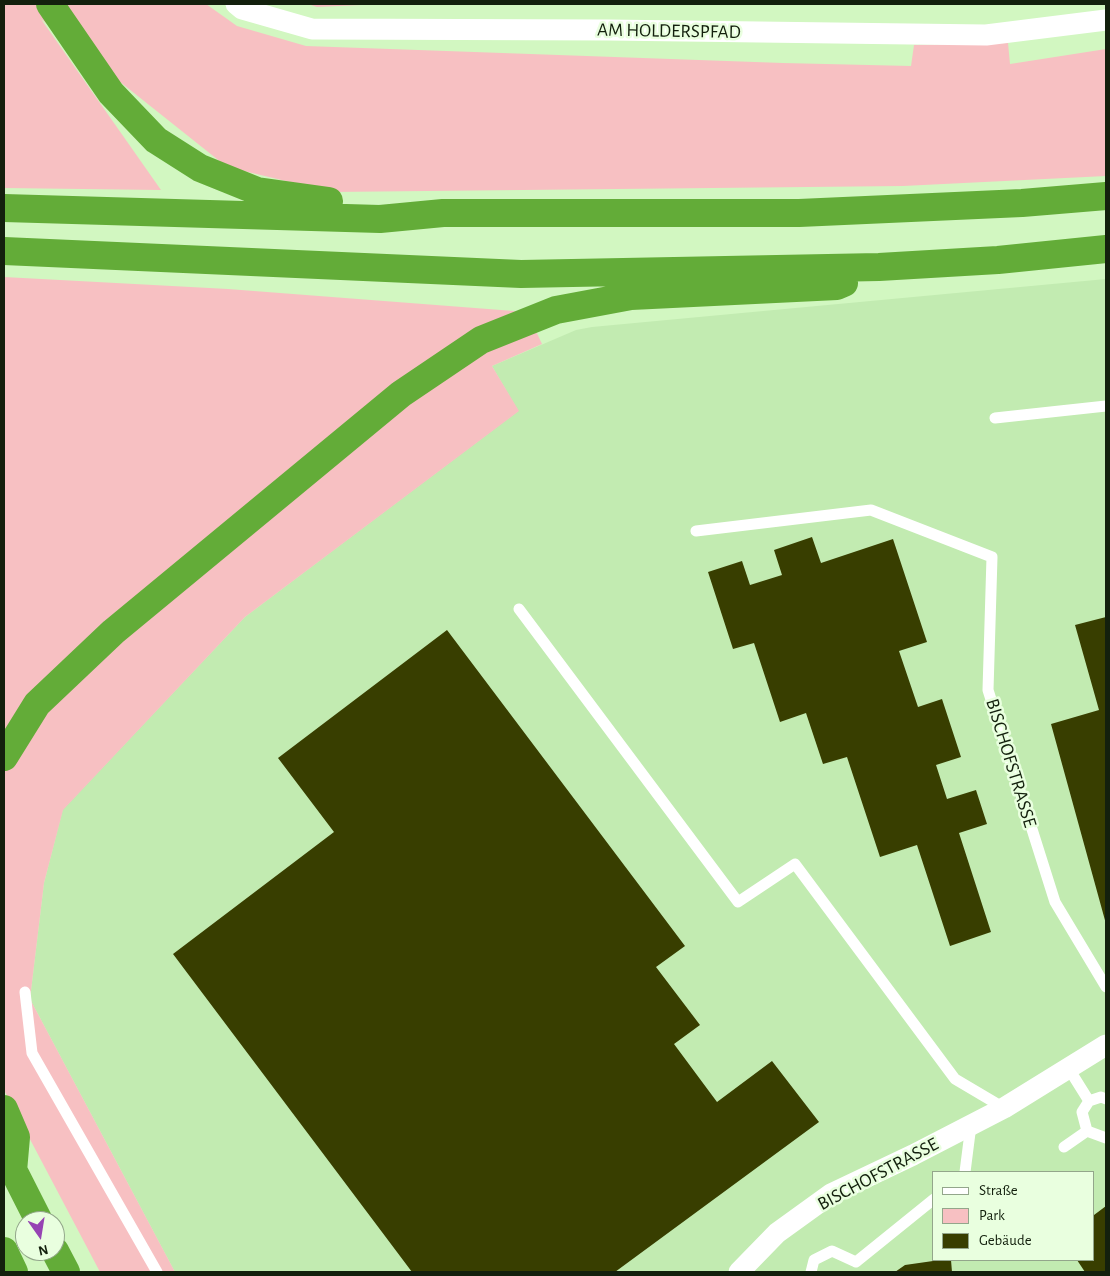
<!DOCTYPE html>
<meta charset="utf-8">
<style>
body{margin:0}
#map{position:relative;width:1110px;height:1276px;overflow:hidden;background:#d2f7c1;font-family:"Alegreya Sans",sans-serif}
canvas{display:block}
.frame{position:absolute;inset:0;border:5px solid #13200d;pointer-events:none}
.legend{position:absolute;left:932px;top:1171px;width:162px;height:90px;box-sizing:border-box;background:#e9ffdf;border:1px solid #93a68b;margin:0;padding:6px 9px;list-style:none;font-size:15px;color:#13200d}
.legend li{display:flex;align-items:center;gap:10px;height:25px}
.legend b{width:25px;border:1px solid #93a68b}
.north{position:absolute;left:15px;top:1211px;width:50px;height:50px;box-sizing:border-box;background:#e9ffdf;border:1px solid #93a68b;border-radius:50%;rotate:167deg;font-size:14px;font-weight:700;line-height:20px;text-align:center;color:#13200d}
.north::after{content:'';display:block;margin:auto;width:18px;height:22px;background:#9644b3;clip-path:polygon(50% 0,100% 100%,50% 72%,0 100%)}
</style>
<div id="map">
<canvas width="1110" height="1276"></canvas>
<div class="frame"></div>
<ul class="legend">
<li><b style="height:6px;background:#fff"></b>Straße</li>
<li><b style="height:14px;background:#f7c0c2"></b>Park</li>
<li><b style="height:14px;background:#383e00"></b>Gebäude</li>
</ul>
<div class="north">N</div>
</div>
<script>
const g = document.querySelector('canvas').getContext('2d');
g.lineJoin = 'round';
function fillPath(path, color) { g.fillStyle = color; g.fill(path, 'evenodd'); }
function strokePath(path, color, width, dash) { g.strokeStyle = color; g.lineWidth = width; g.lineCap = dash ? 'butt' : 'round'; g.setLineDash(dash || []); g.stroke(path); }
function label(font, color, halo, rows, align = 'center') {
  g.font = font + ' "Alegreya Sans",sans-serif'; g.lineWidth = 5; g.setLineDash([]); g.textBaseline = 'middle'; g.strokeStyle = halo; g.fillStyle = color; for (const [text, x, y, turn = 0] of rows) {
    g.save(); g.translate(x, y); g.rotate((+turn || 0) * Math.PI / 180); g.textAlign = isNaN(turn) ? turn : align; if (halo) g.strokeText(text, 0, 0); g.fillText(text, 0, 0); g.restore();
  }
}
const built = new Path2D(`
 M1106,279V1272H175L30,999L44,883L63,809L245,617L518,411L492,366L576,330L592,327ZM934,1172H1094V1260H934Z`);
const green = new Path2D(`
 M4,4H206L237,26L306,46L783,63L911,66L914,45L1008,43L1010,64L1106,49V176L903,186L332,192L227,167L41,19L161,190L4,188Z
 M308,4H383L317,7Z
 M698,4H1064V5Z
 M4,277L228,289L527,312L542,344L492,366L519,411L245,617L63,810L44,883L30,999L175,1272H100L4,1090Z`);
const building = new Path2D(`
 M812,537L821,563L893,539L927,642L899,651L918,707L942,699L961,757L936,765L947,799L976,790L987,824L959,833L991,932L950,946L917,845L880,857L847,757L823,764L806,713L780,722L754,643L733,649L708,572L742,561L750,585L782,575L774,550Z
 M1106,617V924L1051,724L1099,710L1075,625Z
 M447,630L685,946L656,967L700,1025L674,1044L717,1102L772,1061L819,1122L615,1272H412L173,954L334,832L278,758Z
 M1106,1206V1272H1085L1077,1260H1094V1215Z
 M940,1260H951L952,1272H895L905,1265Z`);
const lane = new Path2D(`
 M995,418L1106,406
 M696,531L871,510L992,557L988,690L1055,902L1106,987
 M519,609L738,902L795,864L955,1079L1004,1108
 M25,992L32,1053L157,1272
 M1069,1069L1089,1101
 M1106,1099L1101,1097L1089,1101L1082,1112L1087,1131L1106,1138
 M1064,1147L1087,1131
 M965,1172L971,1125
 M856,1262L934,1199
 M811,1272L814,1260L832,1251L856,1262`);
const street = new Path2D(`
 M236,4L242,9L312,29L608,30L986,35L1106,20
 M739,1272L777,1233L831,1194L913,1155L1004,1108L1106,1045`);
const highway = new Path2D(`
 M50,4L111,93L156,140L200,168L257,191L329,201
 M4,208L380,219L443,213H799L1022,203L1106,196
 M4,251L521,274L879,267L998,260L1106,249
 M4,757L37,704L113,632L401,394L481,340L556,310L631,296L837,286L844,283
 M4,1109L16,1137L13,1171
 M4,1152L39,1221
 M4,1251L14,1272
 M55,1251L66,1272`);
const streetNames = [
 ["AM HOLDERSPFAD",669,31,1],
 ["BISCHOFSTRASSE",1011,763,73],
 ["BISCHOFSTRASSE",878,1174,-28]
];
fillPath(built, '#c2ebb1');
fillPath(green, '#f7c0c2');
fillPath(building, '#383e00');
strokePath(lane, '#fff', 11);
strokePath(street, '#fff', 21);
strokePath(highway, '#63ac38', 28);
label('19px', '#13200d', '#e9ffdf', streetNames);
</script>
